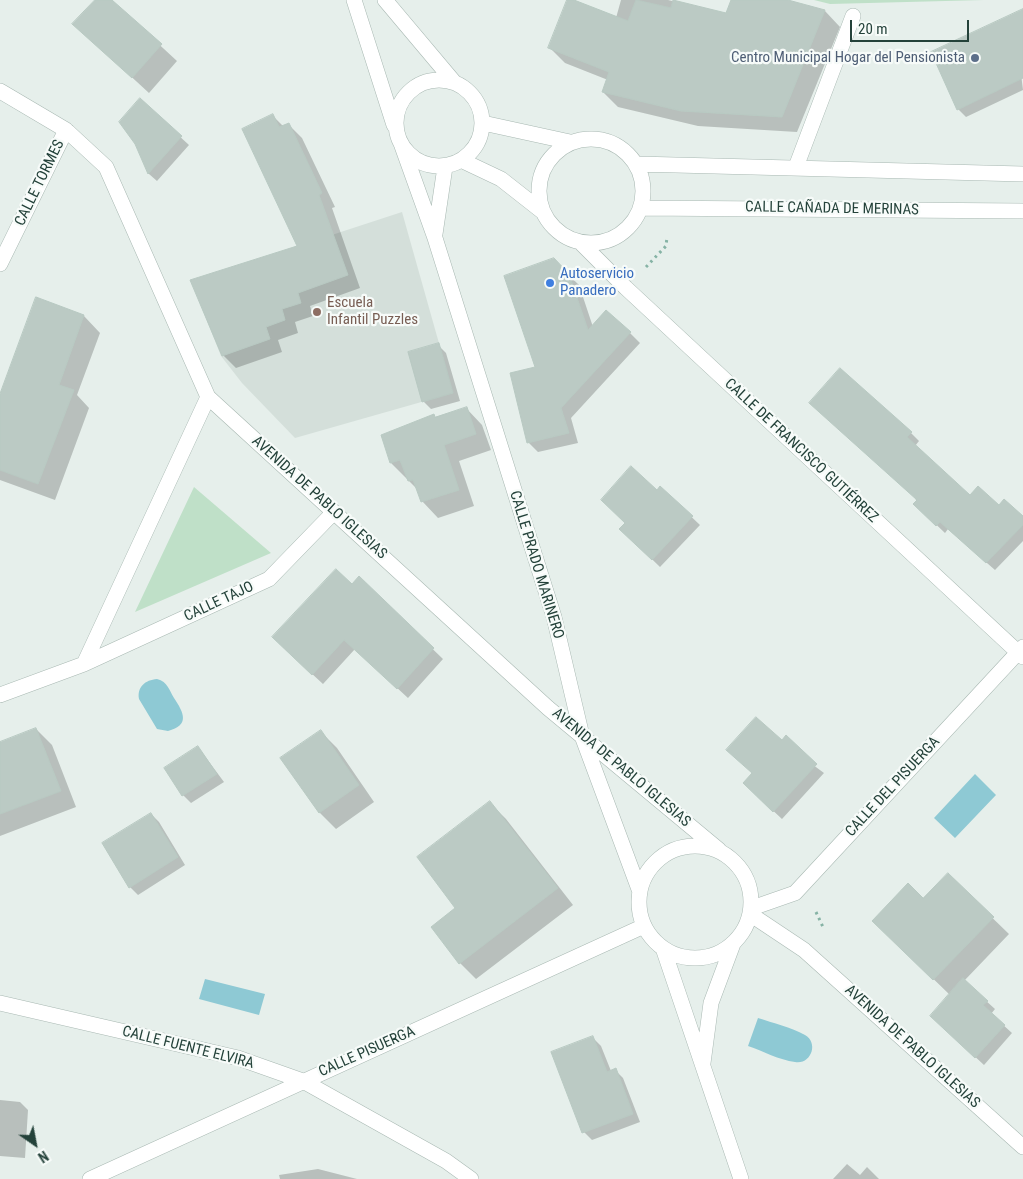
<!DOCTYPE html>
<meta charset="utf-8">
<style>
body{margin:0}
#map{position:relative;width:1023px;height:1179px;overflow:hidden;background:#e6efeb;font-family:"Roboto Condensed",sans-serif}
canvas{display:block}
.north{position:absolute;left:10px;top:1119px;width:50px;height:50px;-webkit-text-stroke:4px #f7fbf9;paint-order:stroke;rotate:147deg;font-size:14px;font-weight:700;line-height:20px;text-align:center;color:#24423a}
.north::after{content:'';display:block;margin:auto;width:18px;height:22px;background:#24423a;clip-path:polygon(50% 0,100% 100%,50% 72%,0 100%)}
.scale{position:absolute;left:850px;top:20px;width:119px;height:22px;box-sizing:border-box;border:2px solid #24423a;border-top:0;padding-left:6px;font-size:15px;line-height:18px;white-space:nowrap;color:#24423a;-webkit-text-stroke:4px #f7fbf9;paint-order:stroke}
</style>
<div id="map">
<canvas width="1023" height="1179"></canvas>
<div class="north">N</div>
<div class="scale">20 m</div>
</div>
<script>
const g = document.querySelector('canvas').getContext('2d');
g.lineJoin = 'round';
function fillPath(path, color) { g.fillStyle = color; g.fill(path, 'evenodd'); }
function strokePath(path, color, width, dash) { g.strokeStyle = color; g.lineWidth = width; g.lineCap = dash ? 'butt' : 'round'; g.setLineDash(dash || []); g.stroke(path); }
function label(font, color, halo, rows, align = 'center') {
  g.font = font + ' "Roboto Condensed",sans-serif'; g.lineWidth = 4.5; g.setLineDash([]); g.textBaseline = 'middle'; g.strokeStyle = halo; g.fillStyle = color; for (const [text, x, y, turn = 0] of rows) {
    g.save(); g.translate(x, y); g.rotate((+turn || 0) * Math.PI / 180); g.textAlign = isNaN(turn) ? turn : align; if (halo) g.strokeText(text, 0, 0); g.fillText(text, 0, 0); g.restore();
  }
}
const built = new Path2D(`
 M402,212L453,393L295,438L242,383L221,356L191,281Z`);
const green = new Path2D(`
 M814,0H984L830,4Z
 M194,487L271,553L135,612Z`);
const water = new Path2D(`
 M157,679C168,682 169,690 174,698C184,713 190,725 168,731L157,729L139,699C137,687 145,680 157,679Z
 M975,774L996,795L955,838L934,818Z
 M205,979L265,994L259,1015L199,999Z
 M758,1018C773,1023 791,1027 805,1035C819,1043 811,1065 795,1062C779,1060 763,1051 748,1046Z`);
const shadow = new Path2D(`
 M97,0H111L177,61L149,93L74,24Z
 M568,0L616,18L621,0H668L726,14L732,0H784L825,11L840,27L797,132L698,126L618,107L603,92L608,80L565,63L549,47Z
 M1023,10V73L1021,74L1023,90L966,117L958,109Z
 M140,100L189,145L157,181L149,174L136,144Z
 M273,116L284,127L289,125L302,138L335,207L332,208L360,288L310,306L313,316L295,322L298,333L278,340L282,352L236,368L223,355L299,247Z
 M553,260L579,285L593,327L630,333L640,343L571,418L578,443L538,452L528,442L536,368Z
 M37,299L84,316L100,333L77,395L89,408L55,500L0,480V398Z
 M438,345L446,353L460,401L431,409L423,401Z
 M840,369L911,433L919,441L915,446L970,497L1023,518V541L995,570L948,529L945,533L923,512Z
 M466,408L482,425L491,450L459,461L474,506L438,518L422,501L418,490L391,463L382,436Z
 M661,488L700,525L660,567L621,529Z
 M359,578L443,659L408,698L355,649L323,684L283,647Z
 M36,729L52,745L76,807L0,836V743Z
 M321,732L337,748L374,802L336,829L320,813L282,758Z
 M782,742L824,773L782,819L752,791L753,773Z
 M198,747L224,782L191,803L183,795Z
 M490,803L506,819L573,905L476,979L460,963L457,908Z
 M151,814L159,822L185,865L138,895L130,887Z
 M948,875L1009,934L964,981L995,1009L991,1014L1012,1033L984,1065L940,1024L950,995L890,937Z
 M593,1038L601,1046L611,1071L615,1070L623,1078L640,1122L592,1140L584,1132L553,1052Z
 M0,1100L20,1102L28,1110L25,1158L0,1156Z
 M847,1164L860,1175L867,1167L879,1179H833Z
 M318,1169L357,1179H280L279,1175Z`);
const building = new Path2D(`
 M95,0H112L162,44L132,78L72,24Z
 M567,0H574L628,21L636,0L671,8L673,0L726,13L731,0H788L825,10L782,117L681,111L602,92L609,72L548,48Z
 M1023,9V78L957,110L931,52Z
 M140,98L182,136L148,174L135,144L119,122Z
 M273,114L279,127L289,123L322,193L319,195L348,275L298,293L301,303L282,309L285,320L266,327L270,339L222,356L190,280L297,246L242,129Z
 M554,258L569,274L588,330L606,310L631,332L561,408L569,433L527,443L510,373L535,367L504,276Z
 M36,297L84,315L59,385L74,390L38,484L0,470V394Z
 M439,343L453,393L422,402L408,352Z
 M840,368L912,432L907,437L970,495L978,486L999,505L1004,499L1023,516V525L986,563L940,522L936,526L913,504L917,500L809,403Z
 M467,407L476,434L444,445L459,490L421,502L413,480L408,481L400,460L390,463L381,435L434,414L435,417Z
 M631,466L657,490L660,486L693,516L652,560L619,529L625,523L601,500Z
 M336,569L352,584L359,576L434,648L397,689L344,640L312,675L272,637Z
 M756,717L782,740L786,735L817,764L773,812L743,783L752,773L726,750Z
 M36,728L61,791L0,814V742Z
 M321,730L359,785L319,813L280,758Z
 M198,746L217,774L182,796L164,768Z
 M490,801L558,888L459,964L431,927L455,908L417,857Z
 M151,813L178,857L129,888L102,843Z
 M948,873L994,917L933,980L872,921L908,883L923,898Z
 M963,978L988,1001L983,1005L1005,1025L975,1058L930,1016Z
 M593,1036L607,1072L616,1068L633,1114L582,1133L551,1052Z`);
const path = new Path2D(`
 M646,267L666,246L667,237
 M816,912L823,927`);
const minor = new Path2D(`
 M354,0L394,125
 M385,0L454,82
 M396 123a43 43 0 1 1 86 0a43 43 0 1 1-86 0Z
 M0,91L66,130L106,167L208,397L548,708L719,850
 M483,123L570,142
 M539 191a52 52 0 1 1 104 0a52 52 0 1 1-104 0Z
 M402,146L435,238L554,617L582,736L640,892
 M463,161L501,179L543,212
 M637,164L1023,174
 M796,167L853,16
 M641,208L1023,211
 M435,234L445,167
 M580,242L626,288L1023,657
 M0,264L66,130
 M84,664L208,397
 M0,695L84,664L269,579L334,512
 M639 902a56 56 0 1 1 112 0a56 56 0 1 1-112 0Z
 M752,908L795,893L1023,647
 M750,914L804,950L1023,1147
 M663,948L741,1179
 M0,1003L238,1058L303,1081L446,1161L471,1179
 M703,1063L711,1003L733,944
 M90,1179L644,926`);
const markers = [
 [975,58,5,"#5c6f8a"],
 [550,283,5,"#3f7fe0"],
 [317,312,5,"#8d6e63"]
];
const serviceNames = [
 ["Centro Municipal Hogar del Pensionista",965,58]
];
const streetNames = [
 ["CALLE TORMES",40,183,-64],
 ["CALLE CAÑADA DE MERINAS",832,209,1],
 ["CALLE DE FRANCISCO GUTIÉRREZ",801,451,43],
 ["AVENIDA DE PABLO IGLESIAS",319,498,42],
 ["CALLE PRADO MARINERO",536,565,73],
 ["CALLE TAJO",219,602,-25],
 ["AVENIDA DE PABLO IGLESIAS",621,768,40],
 ["CALLE DEL PISUERGA",893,787,-47],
 ["AVENIDA DE PABLO IGLESIAS",912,1047,42],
 ["CALLE FUENTE ELVIRA",188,1048,14],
 ["CALLE PISUERGA",367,1052,-24]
];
const shopNames = [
 ["Autoservicio",560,274],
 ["Panadero",560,291]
];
const educationNames = [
 ["Escuela",327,303],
 ["Infantil Puzzles",327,320]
];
fillPath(built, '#d4dfda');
fillPath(green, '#bfe0c8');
fillPath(water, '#8ec9d4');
fillPath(shadow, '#0003');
fillPath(building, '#bbcac4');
strokePath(building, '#b8c9c2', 1);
strokePath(minor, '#a8b8b2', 16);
strokePath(path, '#86b3a5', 3, [2.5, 4]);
strokePath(minor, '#fff', 15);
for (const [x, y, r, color] of markers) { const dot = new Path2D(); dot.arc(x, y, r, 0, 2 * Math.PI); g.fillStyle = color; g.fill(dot); strokePath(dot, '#f7fbf9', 2); }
label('15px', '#4e5e75', '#f7fbf9', serviceNames, 'right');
label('15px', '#24423a', '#f7fbf9', streetNames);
label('15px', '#366cbe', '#f7fbf9', shopNames, 'left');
label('15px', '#785e54', '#f7fbf9', educationNames, 'left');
</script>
